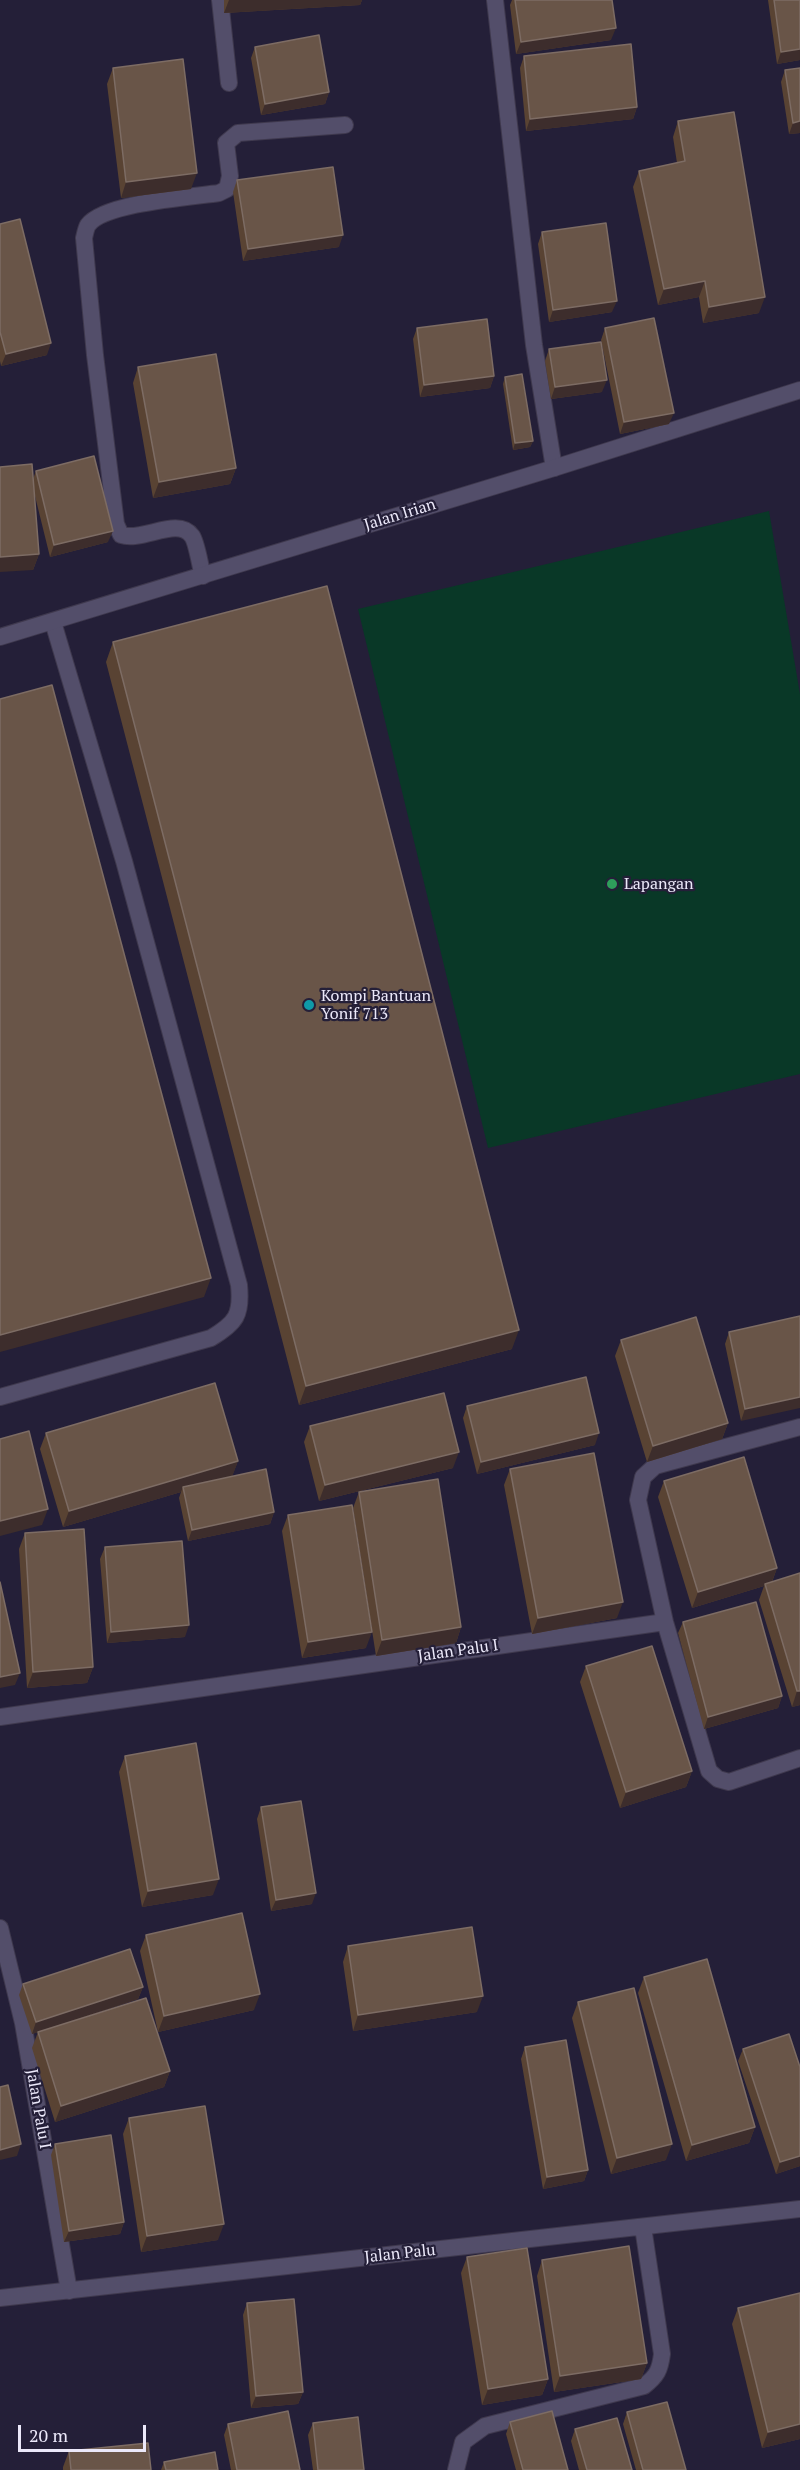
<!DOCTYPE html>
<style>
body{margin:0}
#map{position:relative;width:800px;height:2470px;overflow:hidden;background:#241f38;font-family:"PT Serif",serif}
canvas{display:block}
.scale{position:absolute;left:18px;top:2425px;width:128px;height:27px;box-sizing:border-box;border:3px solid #ebe8f9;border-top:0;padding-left:8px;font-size:18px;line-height:21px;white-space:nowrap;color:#ebe8f9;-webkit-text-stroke:4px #241f38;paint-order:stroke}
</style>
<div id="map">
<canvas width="800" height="2470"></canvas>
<div class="scale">20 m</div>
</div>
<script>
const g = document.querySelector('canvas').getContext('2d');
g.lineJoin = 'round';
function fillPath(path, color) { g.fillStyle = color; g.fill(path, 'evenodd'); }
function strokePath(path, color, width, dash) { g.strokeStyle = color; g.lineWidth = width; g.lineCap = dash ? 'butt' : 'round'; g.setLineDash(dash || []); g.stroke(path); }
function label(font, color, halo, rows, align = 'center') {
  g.font = font + ' "PT Serif",serif'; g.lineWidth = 4.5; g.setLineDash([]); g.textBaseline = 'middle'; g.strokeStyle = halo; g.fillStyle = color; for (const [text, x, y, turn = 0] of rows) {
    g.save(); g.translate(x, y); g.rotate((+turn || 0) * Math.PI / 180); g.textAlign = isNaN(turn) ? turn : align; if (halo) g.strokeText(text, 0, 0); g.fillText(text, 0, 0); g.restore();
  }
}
const green = new Path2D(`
 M769,511L800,694V1074L488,1148L358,609Z`);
const minor = new Path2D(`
 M220,0L229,83
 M495,0L534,345L554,468
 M203,576C200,566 197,543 192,536C178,516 143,542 121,535L116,524L95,355L84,238C85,234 86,228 88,225C104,203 191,197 219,193L227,189L230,176L226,143L238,133L345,125
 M0,1397L211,1338C236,1323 242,1315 239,1285L124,861L53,622
 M800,1427L655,1466L643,1477L638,1500L665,1622L709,1771L718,1779L729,1782L800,1758
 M0,1717L665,1622
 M0,1928L23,2023L69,2291
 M0,2298L800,2209
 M456,2470L463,2442L485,2426L644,2386C657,2376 660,2370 662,2354L643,2227`);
const tertiary = new Path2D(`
 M0,637L554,468L800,390`);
const wall = new Path2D(`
 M224,0H362L360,5L224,13Z
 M512,0H612L611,40L516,54L510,5Z
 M768,0H800V60L777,64Z
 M255,47L329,92L325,104L261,115L251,58Z
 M524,56L637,107L633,119L526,131L520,68Z
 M113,68L191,189L121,198L107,84Z
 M785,70L800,133L789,134L781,82Z
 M678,121L759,313L703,323L699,297L658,305L633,187L639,171L677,163L673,137Z
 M237,180L339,247L243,261L233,192Z
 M0,224L47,355L1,366L0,361Z
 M542,232L612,312L549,322L538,244Z
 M417,328L494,376L490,388L420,397L413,339Z
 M605,328L669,424L620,434L601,340Z
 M549,349L602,392L551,399L545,361Z
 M138,367L236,468L230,484L153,498L133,383Z
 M505,377L533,441L530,447L513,450L503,384Z
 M36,471L108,542L50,557L34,492L39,554L33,570V479Z
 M113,642L512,1349L299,1405L106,662Z
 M800,1316L741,1421L725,1344L729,1332Z
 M621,1340L728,1423L722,1439L647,1462L615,1356Z
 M467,1406L595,1445L477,1474L463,1418Z
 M310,1426L453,1468L319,1501L304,1442Z
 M46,1433L238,1461L232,1476L274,1512L270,1524L188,1541L179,1498L181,1492L63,1527L40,1449Z
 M510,1469L617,1618L532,1634L504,1485Z
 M664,1481L777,1568L772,1582L800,1573V1705L792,1707L759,1600L764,1586L692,1608L658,1497Z
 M359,1492L461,1627L456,1643L376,1656L353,1508Z
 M288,1515L366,1648L302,1658L282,1531Z
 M25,1533L93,1667L87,1683L27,1688L19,1549Z
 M105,1547L185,1637L107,1643L100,1559Z
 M683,1622L782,1696L778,1708L704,1729L678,1633Z
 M586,1666L692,1771L686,1787L620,1808L580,1682Z
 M125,1756L213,1895L142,1907L119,1772Z
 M261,1807L312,1904L271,1911L257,1819Z
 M146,1935L254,2010L158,2032L140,1951Z
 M348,1946L477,2012L353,2031L343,1962Z
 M644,1977L755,2127L749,2143L686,2161L638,1993Z
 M23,1984L143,1987L138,1999L57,2026L170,2071L164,2087L55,2122L32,2048L38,2032L32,2034L19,1995Z
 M578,2002L666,2160L611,2174L572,2018Z
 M525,2047L588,2170L584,2181L543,2189L521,2059Z
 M743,2049L800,2166L776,2174L738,2061Z
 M129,2118L218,2240L141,2252L123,2134Z
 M55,2144L124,2222L120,2234L64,2242L51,2155Z
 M467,2257L548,2379L542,2395L482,2405L461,2273Z
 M542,2260L647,2363L641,2379L554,2392L537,2276Z
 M247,2303L303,2392L298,2404L251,2408L243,2315Z
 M738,2308L800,2439L762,2448L732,2324Z
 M627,2412L686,2470H636L623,2424Z
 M510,2422L568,2470H516L506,2434Z
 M313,2423L364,2470H313L308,2435Z
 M228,2424L300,2470H231L224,2435Z
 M575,2429L632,2470H579L571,2441Z
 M69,2451L151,2470H63V2467Z
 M164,2462L218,2470H161Z`);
const shadedWall = new Path2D(`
 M229,0H362L360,5L224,13Z
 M616,28L611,40L516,54L521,42Z
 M800,49V60L777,64L781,52Z
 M329,92L325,104L261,115L265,104Z
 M637,107L633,119L526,131L530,119Z
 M800,121V133L789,134L793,123Z
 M197,173L191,189L121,198L126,182Z
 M343,235L339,247L243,261L248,249Z
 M705,281L699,297L658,305L664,289Z
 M765,297L759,313L703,323L709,307Z
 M617,301L612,312L549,322L553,310Z
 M51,343L47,355L1,366L6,354Z
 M494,376L490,388L420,397L424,385Z
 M607,380L602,392L551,399L555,387Z
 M674,413L669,424L620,434L624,422Z
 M533,441L530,447L513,450L515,443Z
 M236,468L230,484L153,498L159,482Z
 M113,531L108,542L50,557L54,545Z
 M39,554L33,570L0,572V557Z
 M211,1278L204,1297L0,1352V1335Z
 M519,1330L512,1349L299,1405L306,1386Z
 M800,1397V1408L741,1421L745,1409Z
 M728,1423L722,1439L647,1462L653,1446Z
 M599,1433L595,1445L477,1474L481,1462Z
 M459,1452L453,1468L319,1501L325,1485Z
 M238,1461L232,1477L183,1487L181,1492L63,1527L69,1511Z
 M48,1509L42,1525L0,1536V1521Z
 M274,1512L270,1524L188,1541L192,1530Z
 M777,1568L771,1584H765L764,1586L692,1608L698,1592Z
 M623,1602L617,1618L532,1634L538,1618Z
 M189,1625L185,1637L107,1643L111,1632Z
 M461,1627L456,1643L376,1656L382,1640Z
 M372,1632L366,1648L302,1658L308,1642Z
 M93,1667L87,1683L27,1688L33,1672Z
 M20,1673L15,1685L0,1688V1677Z
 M797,1691H800V1705L792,1707Z
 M782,1696L778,1708L704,1729L708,1717Z
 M692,1771L686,1787L620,1808L626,1792Z
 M219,1879L213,1895L142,1907L148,1891Z
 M316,1893L312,1904L271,1911L276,1900Z
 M143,1987L138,1999L32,2034L36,2022Z
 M260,1994L254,2010L158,2032L164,2016Z
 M483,1996L477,2012L353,2031L358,2015Z
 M170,2071L164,2087L55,2122L61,2106Z
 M755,2127L749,2143L686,2161L692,2145Z
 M21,2144L17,2156L0,2160V2150Z
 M672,2144L666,2160L611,2174L617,2158Z
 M800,2156V2166L776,2174L780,2162Z
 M588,2170L584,2181L543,2189L547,2177Z
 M124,2222L120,2234L64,2242L69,2231Z
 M224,2224L218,2240L141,2252L147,2236Z
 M647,2363L641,2379L554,2392L560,2376Z
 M548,2379L542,2395L482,2405L488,2389Z
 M303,2392L298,2404L251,2408L256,2396Z
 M800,2424V2439L762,2448L768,2432Z`);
const building = new Path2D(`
 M515,0H612L616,28L521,42Z
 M774,0H800V49L781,52Z
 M319,35L329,92L265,104L255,47Z
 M631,44L637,107L530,119L524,56Z
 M183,59L197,173L126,182L113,68Z
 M800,68V121L793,123L785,70Z
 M734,112L765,297L709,307L705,281L664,289L639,171L685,161L678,121Z
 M333,167L343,235L248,249L237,180Z
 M20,219L51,343L6,354L0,332V224Z
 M606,223L617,301L553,310L542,232Z
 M654,318L674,413L624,422L605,328Z
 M487,319L494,376L424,385L417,328Z
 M601,342L607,380L555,387L549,349Z
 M216,354L236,468L159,482L138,367Z
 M522,374L533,441L515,443L505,377Z
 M94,456L113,531L54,545L36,471Z
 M32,464L39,554L0,557V467Z
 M327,586L519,1330L306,1386L113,642Z
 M52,685L211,1278L0,1335V699Z
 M800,1316V1397L745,1409L729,1332Z
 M696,1317L728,1423L653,1446L621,1340Z
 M586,1377L599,1433L481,1462L467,1406Z
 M215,1383L238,1461L69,1511L46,1433Z
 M444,1393L459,1452L325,1485L310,1426Z
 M29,1431L48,1509L0,1521V1439Z
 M594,1453L623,1602L538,1618L510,1469Z
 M744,1457L777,1568L698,1592L664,1481Z
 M266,1469L274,1512L192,1530L183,1487Z
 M438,1479L461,1627L382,1640L359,1492Z
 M352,1505L372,1632L308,1642L288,1515Z
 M84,1529L93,1667L33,1672L25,1533Z
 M182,1541L189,1625L111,1632L105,1547Z
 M800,1573V1691H797L765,1584Z
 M0,1582L20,1673L0,1677Z
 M756,1602L782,1696L708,1717L683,1622Z
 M652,1646L692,1771L626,1792L586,1666Z
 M196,1743L219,1879L148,1891L125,1756Z
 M301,1801L316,1893L276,1900L261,1807Z
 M242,1913L260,1994L164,2016L146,1935Z
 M472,1927L483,1996L358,2015L348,1946Z
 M130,1949L143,1987L36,2022L23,1984Z
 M707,1959L755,2127L692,2145L644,1977Z
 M634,1988L672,2144L617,2158L578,2002Z
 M146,1998L170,2071L61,2106L38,2032Z
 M789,2034L800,2067V2156L780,2162L743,2049Z
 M566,2040L588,2170L547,2177L525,2047Z
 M8,2085L21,2144L0,2150V2087Z
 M205,2106L224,2224L147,2236L129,2118Z
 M111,2135L124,2222L69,2231L55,2144Z
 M629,2246L647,2363L560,2376L542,2260Z
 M527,2248L548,2379L488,2389L467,2257Z
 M800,2293V2424L768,2432L738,2308Z
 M294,2299L303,2392L256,2396L247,2303Z
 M667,2402L686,2470H643L627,2412Z
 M288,2411L300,2470H237L228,2424Z
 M552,2411L568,2470H523L510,2422Z
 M358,2417L364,2470H318L313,2423Z
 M617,2418L632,2470H587L575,2429Z
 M148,2443L151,2470H71L69,2451Z
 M215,2452L218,2470H166L164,2462Z`);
const markers = [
 [612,884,6,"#2e9e5b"],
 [309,1005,6,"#0f9aa8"]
];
const streetNames = [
 ["Jalan Irian",400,515,-17],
 ["Jalan Palu I",458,1651,-8],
 ["Jalan Palu I",38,2109,80],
 ["Jalan Palu",400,2254,-6]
];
const poiNames = [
 ["Lapangan",624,884],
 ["Kompi Bantuan",321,996],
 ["Yonif 713",321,1014]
];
fillPath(green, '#093827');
strokePath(minor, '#3f394e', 18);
strokePath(tertiary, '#3f394e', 18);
strokePath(minor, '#534e6a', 16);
strokePath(tertiary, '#534e6a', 16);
fillPath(wall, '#594333');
fillPath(shadedWall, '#3d2d2c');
fillPath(building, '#695548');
strokePath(building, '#7d6c64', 1.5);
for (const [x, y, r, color] of markers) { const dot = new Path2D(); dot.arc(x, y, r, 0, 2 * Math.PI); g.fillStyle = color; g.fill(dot); strokePath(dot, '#241f38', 2); }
label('16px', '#ebe8f9', '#241f38', streetNames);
label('16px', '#ebe8f9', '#241f38', poiNames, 'left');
</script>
